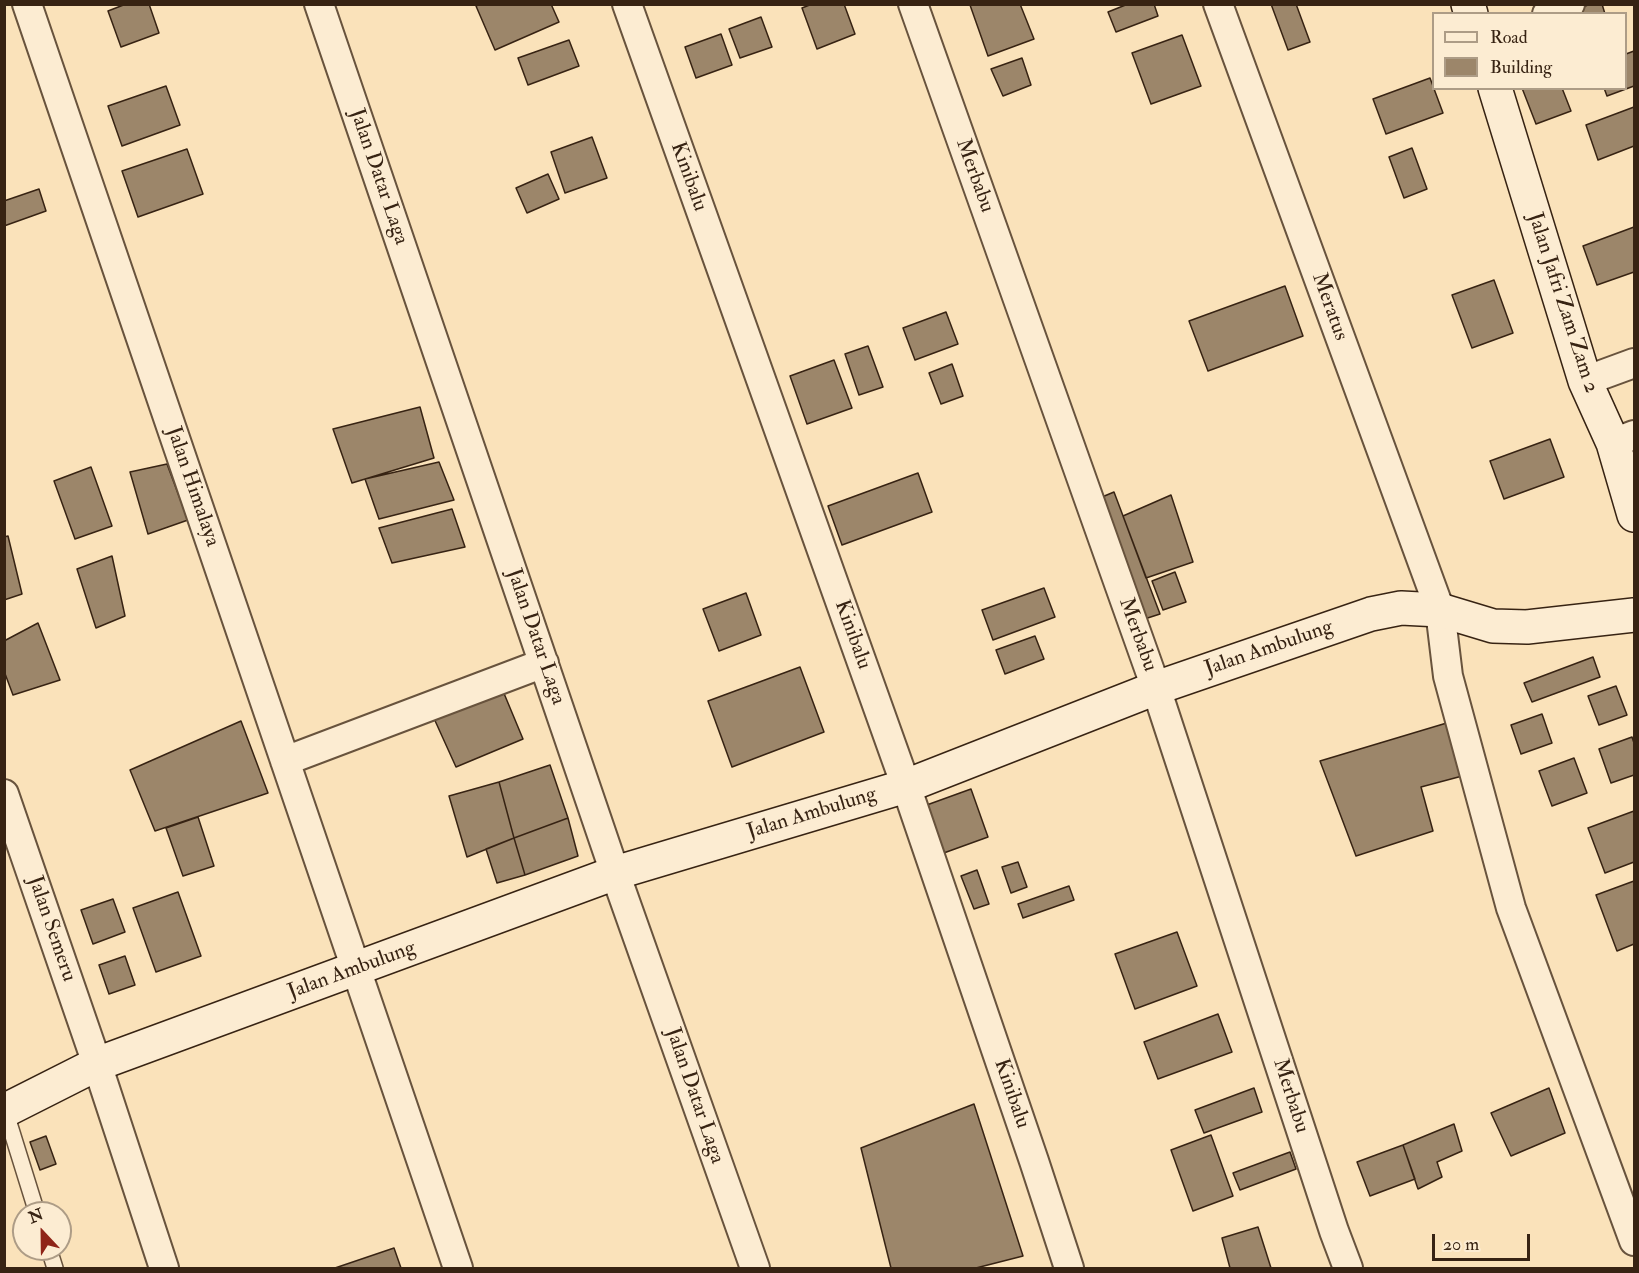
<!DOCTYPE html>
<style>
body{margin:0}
#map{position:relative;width:1639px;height:1273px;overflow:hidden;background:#fae2ba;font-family:"IM FELL Double Pica",serif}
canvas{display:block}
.frame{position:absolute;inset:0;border:6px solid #372313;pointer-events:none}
.legend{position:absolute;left:1432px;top:12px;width:195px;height:78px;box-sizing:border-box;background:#fcecd2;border:2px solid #ad9c86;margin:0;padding:8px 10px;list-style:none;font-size:18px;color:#372313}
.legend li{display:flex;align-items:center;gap:12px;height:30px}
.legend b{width:30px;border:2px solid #ad9c86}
.north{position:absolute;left:12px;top:1201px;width:60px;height:60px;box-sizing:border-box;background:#fcecd2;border:2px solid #ad9c86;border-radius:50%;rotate:338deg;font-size:16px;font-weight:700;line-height:24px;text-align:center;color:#372313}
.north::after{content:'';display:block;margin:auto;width:21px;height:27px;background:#8f2418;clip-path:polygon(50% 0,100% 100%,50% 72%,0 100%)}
.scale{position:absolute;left:1432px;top:1234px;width:98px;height:27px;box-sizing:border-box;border:3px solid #372313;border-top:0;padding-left:8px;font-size:18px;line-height:21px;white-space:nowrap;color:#372313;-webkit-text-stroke:4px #fcecd2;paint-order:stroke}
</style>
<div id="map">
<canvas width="1639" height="1273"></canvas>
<div class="frame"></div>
<ul class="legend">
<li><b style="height:8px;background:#fcecd2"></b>Road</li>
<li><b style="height:16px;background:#9c866a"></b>Building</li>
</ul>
<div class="north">N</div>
<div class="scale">20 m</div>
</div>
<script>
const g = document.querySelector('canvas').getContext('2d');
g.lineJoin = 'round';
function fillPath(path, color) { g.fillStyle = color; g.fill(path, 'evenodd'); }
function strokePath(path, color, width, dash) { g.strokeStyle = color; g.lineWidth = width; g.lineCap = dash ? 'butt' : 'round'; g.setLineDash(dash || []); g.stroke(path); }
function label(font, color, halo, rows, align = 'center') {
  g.font = font + ' "IM FELL Double Pica",serif'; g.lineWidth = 5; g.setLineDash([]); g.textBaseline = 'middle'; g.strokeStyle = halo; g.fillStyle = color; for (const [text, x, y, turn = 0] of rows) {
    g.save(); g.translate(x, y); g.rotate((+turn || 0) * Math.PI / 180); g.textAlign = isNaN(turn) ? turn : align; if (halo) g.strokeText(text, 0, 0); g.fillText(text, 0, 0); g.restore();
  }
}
const building = new Path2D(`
 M126,4H149L159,33L121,47L108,11Z
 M480,4H551L559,22L495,50L476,6Z
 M812,4H844L855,34L817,49L802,8Z
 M1020,4L1034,39L988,56L970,5Z
 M1128,4H1154L1158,16L1116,32L1108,12Z
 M1271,4H1296L1310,42L1288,50Z
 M1590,4H1602L1605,14H1567Z
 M761,17L772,47L740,58L729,29Z
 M721,34L732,65L696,78L685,47Z
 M1182,35L1201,86L1151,104L1132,53Z
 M569,40L579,66L528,85L518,58Z
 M1634,51V86L1607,96L1604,88H1626V54Z
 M1022,58L1031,85L1003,96L991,69Z
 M1430,78L1443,113L1386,134L1373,99Z
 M166,86L180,125L122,146L108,106Z
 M1522,88H1562L1571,111L1536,124Z
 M1634,107V146L1598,160L1586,125Z
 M592,137L607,178L565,193L551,152Z
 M1412,148L1427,189L1404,198L1389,157Z
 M187,149L203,194L138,217L122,171Z
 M548,174L559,199L527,213L516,188Z
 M39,189L46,211L4,226V201Z
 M1634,227V272L1597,285L1583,246Z
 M1494,280L1513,333L1472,348L1452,295Z
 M1285,286L1303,336L1208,371L1189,321Z
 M946,312L958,344L915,360L903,328Z
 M868,346L883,387L859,395L845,354Z
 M834,360L852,408L807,424L790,376Z
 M952,364L963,396L941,404L929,373Z
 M420,407L434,458L352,483L333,429Z
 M1550,439L1564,477L1504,499L1490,461Z
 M439,462L454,500L379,519L365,479Z
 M167,464L188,520L148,534L130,472Z
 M91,467L112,526L75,539L54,481Z
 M918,473L932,512L842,545L828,506Z
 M1114,492L1160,614L1132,623L1090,502Z
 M1171,495L1193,562L1146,578L1123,516Z
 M452,509L465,547L392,563L379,528Z
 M8,536L22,594L4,600V537Z
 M112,556L125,616L96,628L77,569Z
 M1175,572L1186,602L1163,610L1152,581Z
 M1044,588L1055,617L993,640L982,610Z
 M746,593L761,635L719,651L703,609Z
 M38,623L60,680L13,695L4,671V641Z
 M1035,636L1044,659L1005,674L996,650Z
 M1593,657L1600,677L1532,702L1524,683Z
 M800,667L824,732L732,767L708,701Z
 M1616,686L1627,715L1599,725L1588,696Z
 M503,691L523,739L456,767L432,714Z
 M1542,714L1552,743L1521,754L1511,725Z
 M241,721L268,793L155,831L130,770Z
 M1450,722L1466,775L1421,787L1433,831L1356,856L1320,761Z
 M1632,737L1634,743V775L1611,783L1599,749Z
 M1574,758L1587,793L1552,806L1539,771Z
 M550,765L568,818L514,838L499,782Z
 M499,782L514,838L467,857L449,796Z
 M971,789L988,837L941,854L924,806Z
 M1634,811V862L1605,873L1588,828Z
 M198,817L214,866L183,876L166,828Z
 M568,818L578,856L525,875L514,838Z
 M514,838L525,875L497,883L486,849Z
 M1018,862L1027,887L1011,893L1002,867Z
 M977,870L989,904L974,909L961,876Z
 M1634,881V944L1617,951L1596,895Z
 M1069,886L1074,900L1023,918L1018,904Z
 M178,892L201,956L156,972L133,908Z
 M113,899L125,932L93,944L81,910Z
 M1177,932L1197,986L1135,1009L1115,954Z
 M125,956L135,985L109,994L99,965Z
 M1218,1014L1232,1052L1158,1079L1144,1042Z
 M1254,1088L1262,1112L1204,1133L1195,1110Z
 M1549,1088L1565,1133L1511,1156L1491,1113Z
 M974,1104L1023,1256L976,1268H891L861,1148Z
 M1454,1124L1462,1151L1437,1162L1442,1177L1418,1189L1403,1145Z
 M1211,1135L1233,1196L1193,1211L1171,1150Z
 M46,1136L56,1164L40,1170L30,1142Z
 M1403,1145L1415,1179L1370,1196L1357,1162Z
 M1290,1152L1296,1169L1240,1190L1233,1173Z
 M1258,1227L1271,1268H1230L1222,1238Z
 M394,1248L401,1268H335Z`);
const lane = new Path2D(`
 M5,1110L37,1213
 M49,1249L55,1268`);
const street = new Path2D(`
 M27,4L458,1268
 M319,4L615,873L755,1268
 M627,4L906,786L1034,1161L1069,1268
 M913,4L1156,688L1334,1231L1348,1268
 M1218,4L1440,610L1448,676L1511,908L1634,1241
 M1547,14L1570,4
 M1585,381L1634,363
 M1613,443L1634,435
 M285,761L544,663
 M4,794L97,1064L164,1268`);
const secondary = new Path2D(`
 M1468,4L1471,14
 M1495,88L1585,381L1613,443L1634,515
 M4,1111L97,1064L615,873L906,786L1156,688L1371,614L1401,608L1440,610L1493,626L1527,627L1634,615`);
const streetNames = [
 ["Merbabu",974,176,70],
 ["Jalan Datar Laga",378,177,71],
 ["Kinibalu",688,177,70],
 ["Jalan Jafri Zam Zam 2",1562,303,72],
 ["Meratus",1329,307,70],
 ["Jalan Himalaya",192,487,71],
 ["Kinibalu",852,635,70],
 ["Merbabu",1137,635,70],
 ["Jalan Datar Laga",535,637,71],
 ["Jalan Ambulung",1269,649,-19],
 ["Jalan Ambulung",812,814,-17],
 ["Jalan Semeru",51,929,71],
 ["Jalan Ambulung",352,971,-20],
 ["Kinibalu",1011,1094,71],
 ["Jalan Datar Laga",694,1096,71],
 ["Merbabu",1290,1096,72]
];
fillPath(building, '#9c866a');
strokePath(building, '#372313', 1.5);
strokePath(lane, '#68533d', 18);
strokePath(street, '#68533d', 32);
strokePath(secondary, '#372313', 36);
strokePath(lane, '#fcecd2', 15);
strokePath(street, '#fcecd2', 28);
strokePath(secondary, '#fcecd2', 33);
label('21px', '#372313', '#fcecd2', streetNames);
</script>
